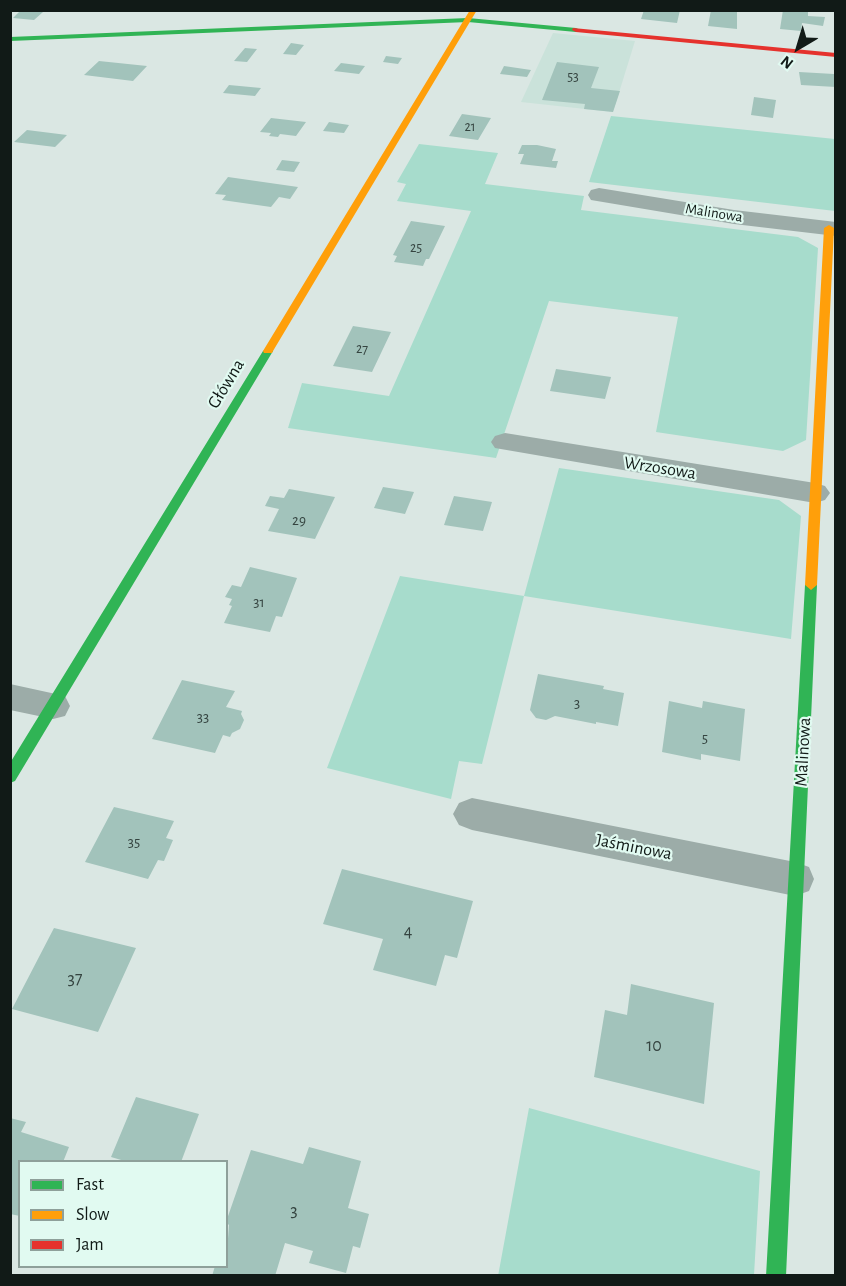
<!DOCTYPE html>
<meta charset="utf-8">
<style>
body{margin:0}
#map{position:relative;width:846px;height:1286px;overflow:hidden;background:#dae7e3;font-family:"Alegreya Sans",sans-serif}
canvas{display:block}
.frame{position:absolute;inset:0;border:12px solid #111a17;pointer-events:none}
.legend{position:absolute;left:18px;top:1160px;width:210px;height:108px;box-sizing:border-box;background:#e1faf1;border:2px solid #8ea09a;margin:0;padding:8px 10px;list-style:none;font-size:18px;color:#111a17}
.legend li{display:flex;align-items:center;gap:12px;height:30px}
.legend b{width:30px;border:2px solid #8ea09a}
.north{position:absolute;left:768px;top:18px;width:60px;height:60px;-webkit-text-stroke:4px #e1faf1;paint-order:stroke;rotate:218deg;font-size:16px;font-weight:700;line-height:24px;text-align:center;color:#111a17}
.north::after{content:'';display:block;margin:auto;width:21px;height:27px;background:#111a17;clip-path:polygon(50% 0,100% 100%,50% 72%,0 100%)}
</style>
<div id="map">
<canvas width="846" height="1286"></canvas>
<div class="frame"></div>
<ul class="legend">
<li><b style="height:8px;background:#30b455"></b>Fast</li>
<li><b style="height:8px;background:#ff9f0a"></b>Slow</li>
<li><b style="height:8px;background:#e5322d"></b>Jam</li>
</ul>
<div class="north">N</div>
</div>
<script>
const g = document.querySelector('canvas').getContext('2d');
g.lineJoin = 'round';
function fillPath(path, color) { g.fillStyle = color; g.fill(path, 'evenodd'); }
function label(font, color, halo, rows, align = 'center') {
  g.font = font + ' "Alegreya Sans",sans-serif'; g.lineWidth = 4.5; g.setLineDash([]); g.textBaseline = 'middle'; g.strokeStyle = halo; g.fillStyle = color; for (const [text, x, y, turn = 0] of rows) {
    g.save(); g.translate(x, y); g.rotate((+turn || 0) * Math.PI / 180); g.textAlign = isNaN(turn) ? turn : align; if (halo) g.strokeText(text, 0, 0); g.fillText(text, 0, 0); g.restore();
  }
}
const built = new Path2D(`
 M553,33L635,41L613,112L521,102Z`);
const green = new Path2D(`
 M611,116L835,139V211L589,182Z
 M419,144L498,153L485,184L584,196L581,210L798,237L818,248L806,440L783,451L656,432L678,317L549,301L496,458L288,428L302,383L389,396L471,211L397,201L406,184L397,182Z
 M559,468L779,500L801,516L791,639L524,596L482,764L459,761L451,799L327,768L400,576L524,596Z
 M529,1108L760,1171L754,1275L498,1276Z`);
const building = new Path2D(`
 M21,10H42L43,12L34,20L13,18Z
 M644,10H680L677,23L641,19Z
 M711,10L737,12V29L708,26Z
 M783,10H808V16L825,17L823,26L802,23L801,31L780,29Z
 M291,43L304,45L296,55L283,54Z
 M245,48L257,49L247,62L234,61Z
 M386,56L402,58L398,64L383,62Z
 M99,61L147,66L133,81L84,75Z
 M557,62L599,67L591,88L620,91L613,112L584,109L585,104L542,100Z
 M341,63L365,66L359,74L334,71Z
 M504,66L531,70L527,77L500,74Z
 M799,72L834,74L836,87L801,85Z
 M229,85L261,88L255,96L223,93Z
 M754,97L776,100L773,118L751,115Z
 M462,114L491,118L478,140L449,136Z
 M271,118L306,122L296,136L280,134L278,137L269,136L271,133L260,132Z
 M329,122L349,125L344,133L323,131Z
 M27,130L67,135L55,147L14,142Z
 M522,145H537L556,149L552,161H558L556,168L520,164L524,154H518Z
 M282,160L300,162L294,172L276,170Z
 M228,177L298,187L290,199L279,197L271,207L222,200L226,195L215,194Z
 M411,221L445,226L429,259H426L423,266L394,262L397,256L393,255Z
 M353,326L391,332L372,372L333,366Z
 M556,369L611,377L605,399L550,391Z
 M383,487L414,492L405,514L374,508Z
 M289,489L335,497L315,539L268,531L279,509L265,506L270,496L284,498Z
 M454,496L492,502L483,531L444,525Z
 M250,567L297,578L282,617L276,616L270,632L224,623L232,606L229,605L232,599L225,597L232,585L241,587Z
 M538,674L604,686L603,689L624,693L618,726L596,722V724L555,716L546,720L536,718L530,710Z
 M182,680L235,691L226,707L242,711L241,714L244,720L240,729L232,733L230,737L223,735L215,753L152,739Z
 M669,701L702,708L703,701L745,709L740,761L701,754V760L662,752Z
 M114,807L174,821L166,838L173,840L164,861L158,860L148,879L85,862Z
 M342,869L473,901L457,958L445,955L436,986L373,970L383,939L323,924Z
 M54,928L136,948L98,1032L12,1009Z
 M631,984L714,1003L704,1104L594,1077L605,1010L627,1015Z
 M136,1097L199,1114L181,1162H128L111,1157Z
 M10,1118L26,1122L21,1132L69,1147L63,1162H20V1216L10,1214Z
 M309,1147L361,1161L348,1208L369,1214L360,1248L353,1246L346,1273L309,1263L313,1251L285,1243L275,1276H212L215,1266H226L229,1225L226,1222L251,1150L303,1164Z`);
const street = new Path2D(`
 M599,188L734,210L836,222V236L734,224L591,200L588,195L591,190Z
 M505,433L815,483L825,486L830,493L825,500L815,503L495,448L491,442L495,436Z
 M10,684L65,696L70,706L65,716L53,719L10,710Z
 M472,798L795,862L809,867L814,879L809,891L795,896L472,830L459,825L453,814L459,803Z`);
const fast = new Path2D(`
 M468,18L576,28L580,30L576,32L468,22L10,41V37Z
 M268,348L273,351L15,781L10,783V763L263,351Z
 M811,580L817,585L786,1276H766L805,585Z`);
const slow = new Path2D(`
 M470,10H477L273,351L272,353H264L263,351Z
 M829,225L834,228L817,585L811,590L805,585L824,228Z`);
const jam = new Path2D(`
 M573,28L836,53V57L576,32L572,30Z`);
const farNumbernames = [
 ["53",573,77],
 ["21",470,127],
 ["25",416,248],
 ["27",362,349]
];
const farStreetnames = [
 ["Malinowa",714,213,9]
];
const numberNames = [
 ["29",299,520],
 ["31",259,602],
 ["3",577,703],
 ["33",203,717],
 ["5",705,738],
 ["35",134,842]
];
const streetNames = [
 ["Główna",226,384,-59],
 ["Wrzosowa",660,468,9],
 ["Malinowa",803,752,-87],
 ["Jaśminowa",634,847,11]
];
const nearNumbernames = [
 ["4",408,932],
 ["37",75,979],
 ["10",654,1046],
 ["3",294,1211]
];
fillPath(built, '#cae2da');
fillPath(green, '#a7dccc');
fillPath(building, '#a2c3bb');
fillPath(street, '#9caca8');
fillPath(fast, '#30b455');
fillPath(slow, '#ff9f0a');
fillPath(jam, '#e5322d');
label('14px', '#354440', null, farNumbernames);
label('15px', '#111a17', '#e1faf1', farStreetnames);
label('15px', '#354440', null, numberNames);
label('18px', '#111a17', '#e1faf1', streetNames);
label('18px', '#354440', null, nearNumbernames);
</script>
